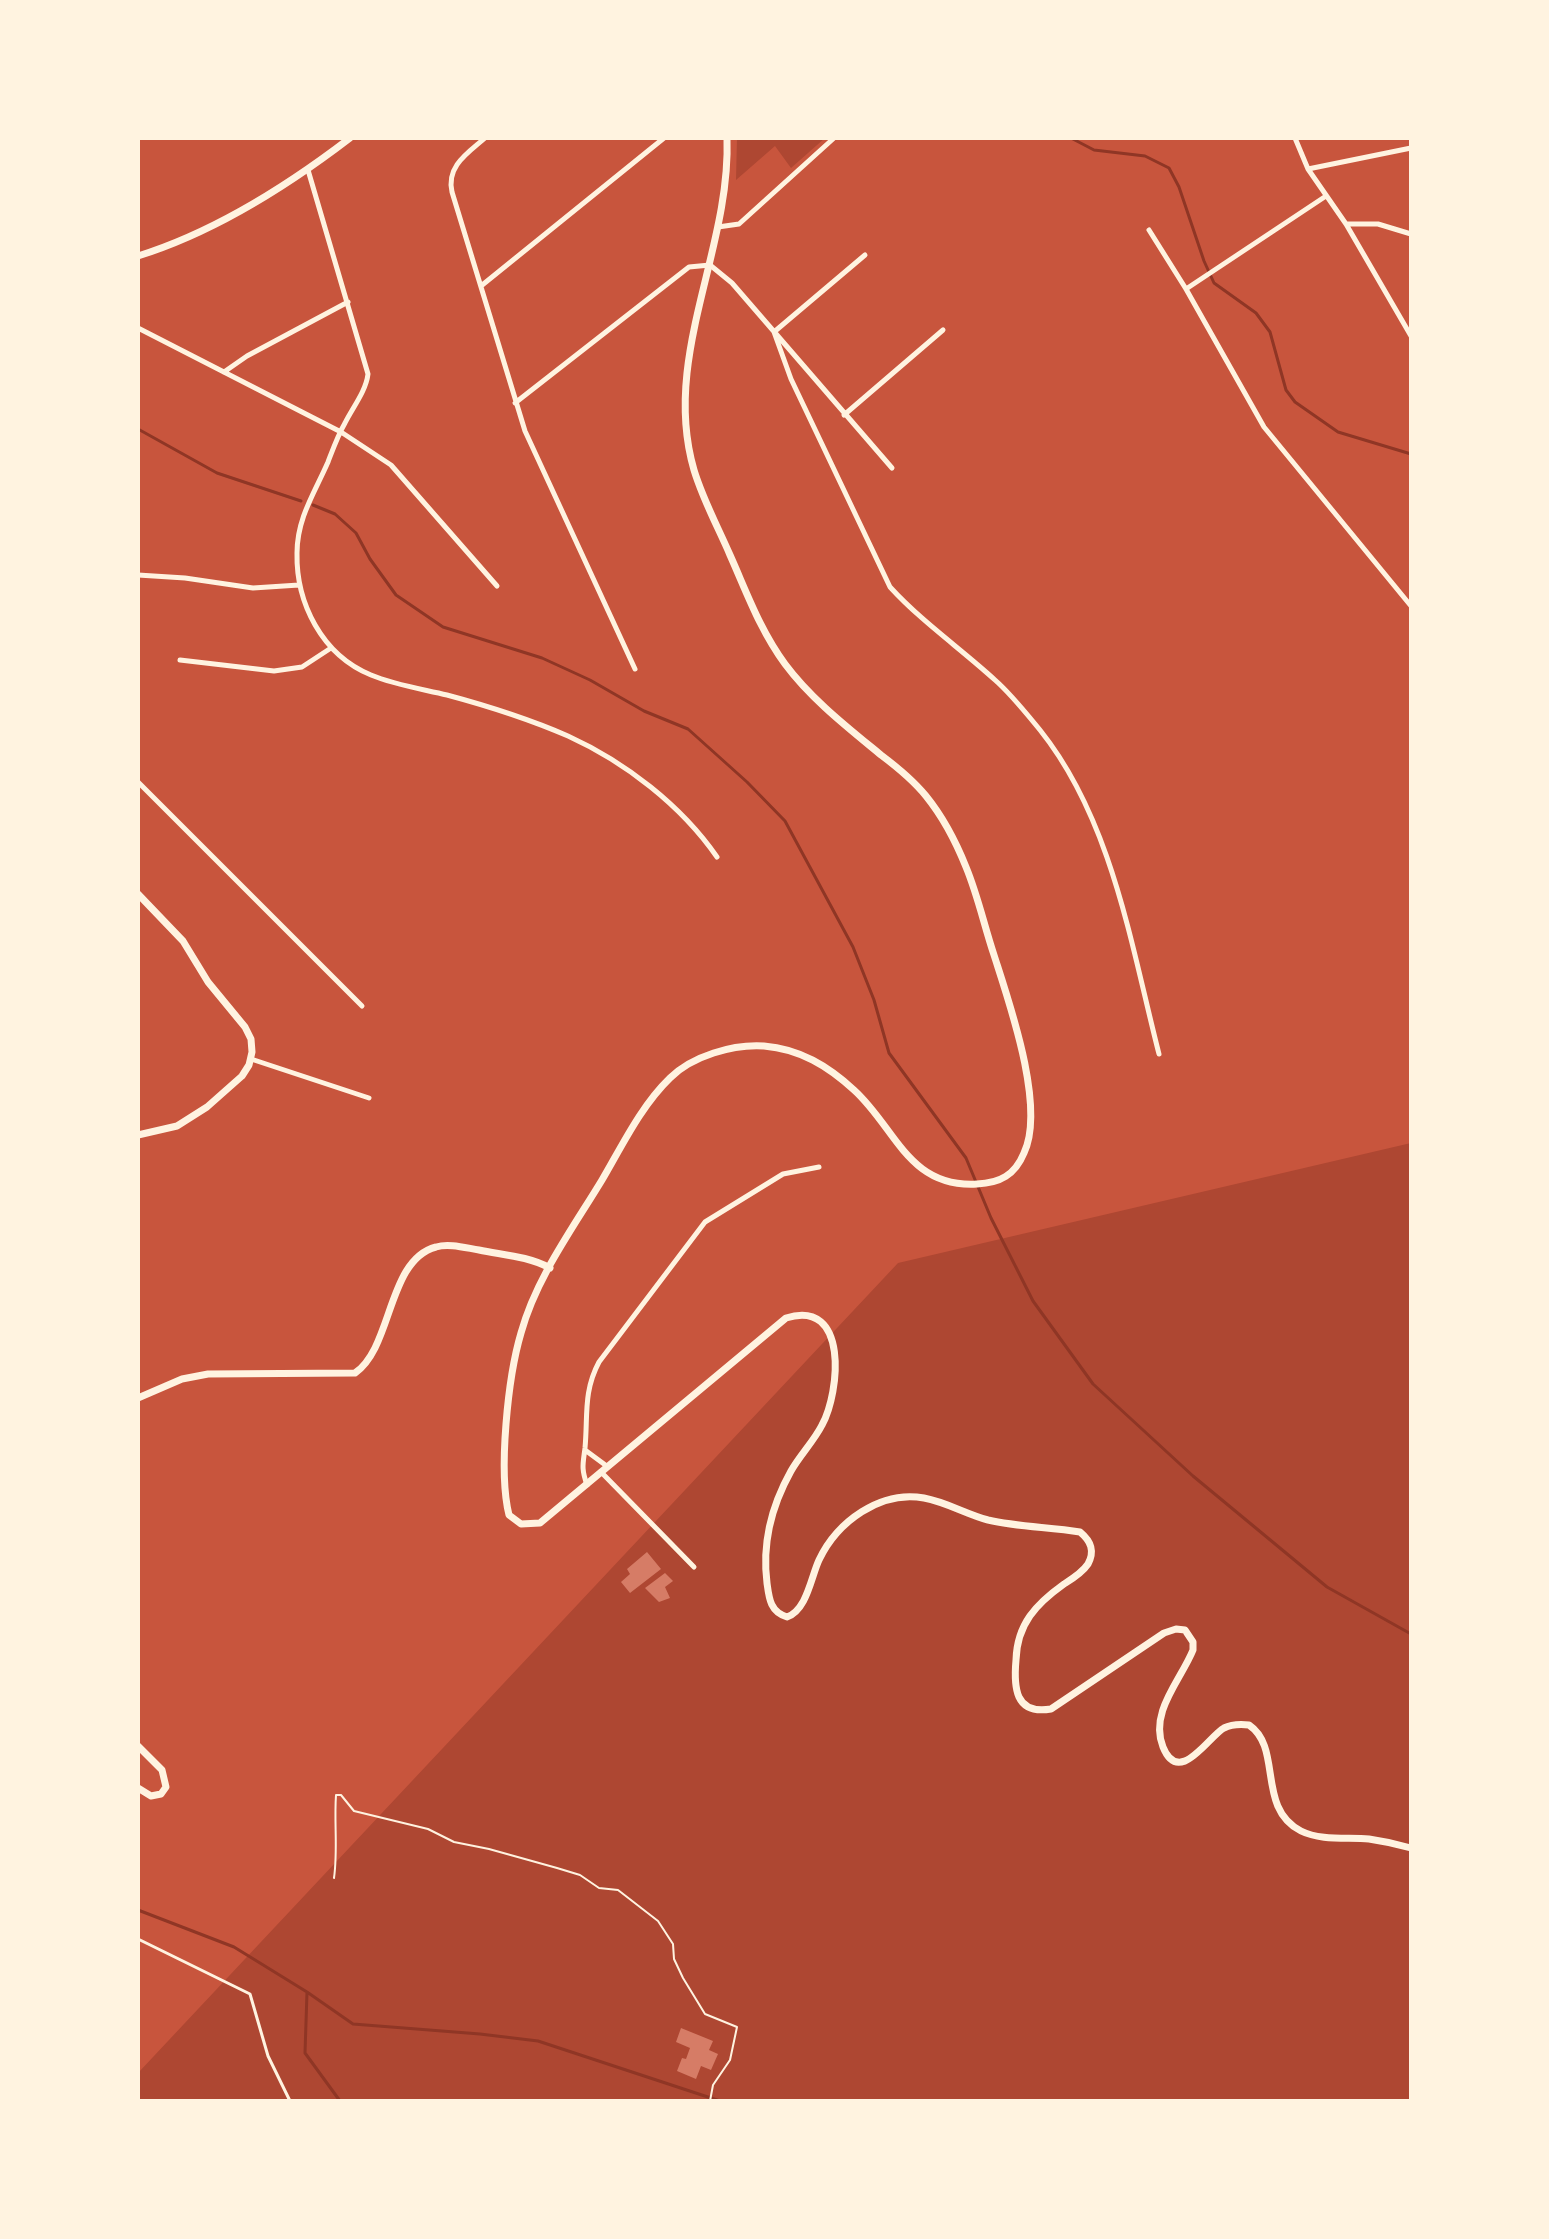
<!DOCTYPE html>
<style>
body{margin:0}
#map{position:relative;width:1549px;height:2239px;overflow:hidden;background:#c8553d;font-family:"Open Sans",sans-serif}
canvas{display:block}
.frame{position:absolute;inset:0;border:140px solid #fff3e0;pointer-events:none}
</style>
<div id="map">
<canvas width="1549" height="2239"></canvas>
<div class="frame"></div>
</div>
<script>
const g = document.querySelector('canvas').getContext('2d');
g.lineJoin = 'round';
function fillPath(path, color) { g.fillStyle = color; g.fill(path, 'evenodd'); }
function strokePath(path, color, width, dash) { g.strokeStyle = color; g.lineWidth = width; g.lineCap = dash ? 'butt' : 'round'; g.setLineDash(dash || []); g.stroke(path); }
const green = new Path2D(`
 M737,138H825L791,168L775,146L736,180Z
 M1411,1143V2101H138V2073L898,1263Z`);
const stream = new Path2D(`
 M1071,138L1094,150L1145,156L1169,168L1179,187L1204,261L1214,283L1256,313L1270,332L1286,390L1295,402L1338,432L1411,454
 M138,429L217,473L301,501
 M313,505L335,514L356,533L370,559L396,595L443,627L542,658L590,680L644,711L688,729L747,782L785,821L853,947L874,1000L889,1053L966,1158L991,1218L1033,1301L1093,1384L1193,1476L1327,1587L1411,1634
 M138,1910L234,1947L307,1992L353,2024L480,2034L538,2041L720,2101
 M307,1992L305,2053L340,2101`);
const building = new Path2D(`
 M647,1552L661,1569L630,1593L621,1582L630,1574L627,1569Z
 M665,1573L673,1581L665,1587L670,1598L659,1602L645,1588Z
 M681,2028L713,2041L709,2050L718,2054L711,2070L701,2066L696,2079L677,2071L682,2058L686,2059L690,2048L676,2042Z`);
const path = new Path2D(`
 M334,1878C338,1850 334,1823 336,1795H341L354,1811L428,1829L454,1842L489,1849L557,1868L580,1875L599,1888L618,1890L658,1921L673,1944L674,1959L683,1978L705,2014L737,2027L730,2060L713,2085L710,2101`);
const service = new Path2D(`
 M138,1939L250,1994L268,2056L290,2101`);
const minor = new Path2D(`
 M485,138C468,153 446,166 452,192L525,431L635,669
 M1295,138L1308,169L1346,224L1411,336
 M1308,169L1411,148
 M308,170L368,374C366,391 353,407 345,423C338,435 333,449 328,462C315,492 297,518 297,553C296,603 322,655 371,675C395,685 422,689 447,695C488,706 529,719 568,736C625,762 681,805 717,857
 M1347,224H1378L1411,234
 M718,227L739,224L834,138
 M1149,230L1186,289L1264,427L1411,606
 M865,255L774,332L791,379L890,587C922,622 960,648 995,680C1011,694 1026,713 1040,730C1112,820 1131,945 1159,1054
 M481,286L664,138
 M1186,289L1326,196
 M138,328L341,432L391,465L497,586
 M224,372L247,356L348,302
 M515,403L689,267L710,265L732,283L892,468
 M844,415L943,330
 M138,575L185,578L253,588L299,585
 M180,660L274,671L302,667L331,648
 M138,782L362,1006
 M251,1059L369,1098
 M585,1450L608,1467
 M602,1473L694,1567
 M587,1485C581,1468 583,1464 585,1448C588,1416 583,1392 599,1362L705,1222L783,1174L819,1167`);
const tertiary = new Path2D(`
 M727,138C731,250 661,358 694,470C703,500 718,527 730,555C747,593 760,630 785,664C811,699 847,727 881,755C897,767 913,780 926,796C943,817 956,842 966,867C978,896 984,925 994,955C1009,1002 1046,1107 1024,1153C1015,1175 1000,1183 977,1184C908,1188 896,1128 854,1090C828,1066 800,1049 764,1046C733,1044 692,1056 670,1078C641,1106 622,1146 602,1180C573,1228 536,1278 521,1333C508,1377 498,1471 509,1515L521,1524L540,1523L786,1318C849,1298 840,1392 822,1425C814,1441 800,1455 791,1471C772,1505 762,1544 767,1583C769,1598 770,1612 787,1617C807,1610 811,1577 819,1560C837,1522 880,1490 924,1498C946,1502 966,1514 988,1520C1018,1527 1050,1527 1080,1532C1091,1541 1095,1551 1088,1564C1082,1573 1072,1579 1064,1584C1036,1604 1017,1624 1016,1660C1015,1671 1014,1686 1019,1697C1025,1710 1039,1711 1051,1709L1164,1633L1176,1629L1185,1630L1193,1642V1650C1181,1680 1149,1712 1163,1747C1179,1787 1208,1737 1224,1728C1232,1724 1240,1724 1249,1725C1283,1748 1256,1808 1301,1831C1321,1841 1348,1837 1369,1839C1383,1841 1397,1844 1411,1848
 M138,256C215,232 286,187 350,138
 M138,894L183,941L208,982L245,1027L251,1039L252,1052L249,1065L242,1076L207,1107L177,1126L138,1135
 M138,1398L182,1379L208,1374L355,1373C393,1347 387,1260 436,1247C449,1243 466,1248 479,1250C503,1255 528,1256 550,1268
 M138,1746L162,1770L166,1787L161,1794L151,1796L138,1788`);
fillPath(green, '#ae4732');
strokePath(stream, '#8f3625', 3);
fillPath(building, '#d67c66');
strokePath(path, '#fff3e0', 2);
strokePath(service, '#fff3e0', 3);
strokePath(minor, '#fff3e0', 5);
strokePath(tertiary, '#fff3e0', 7);
</script>
